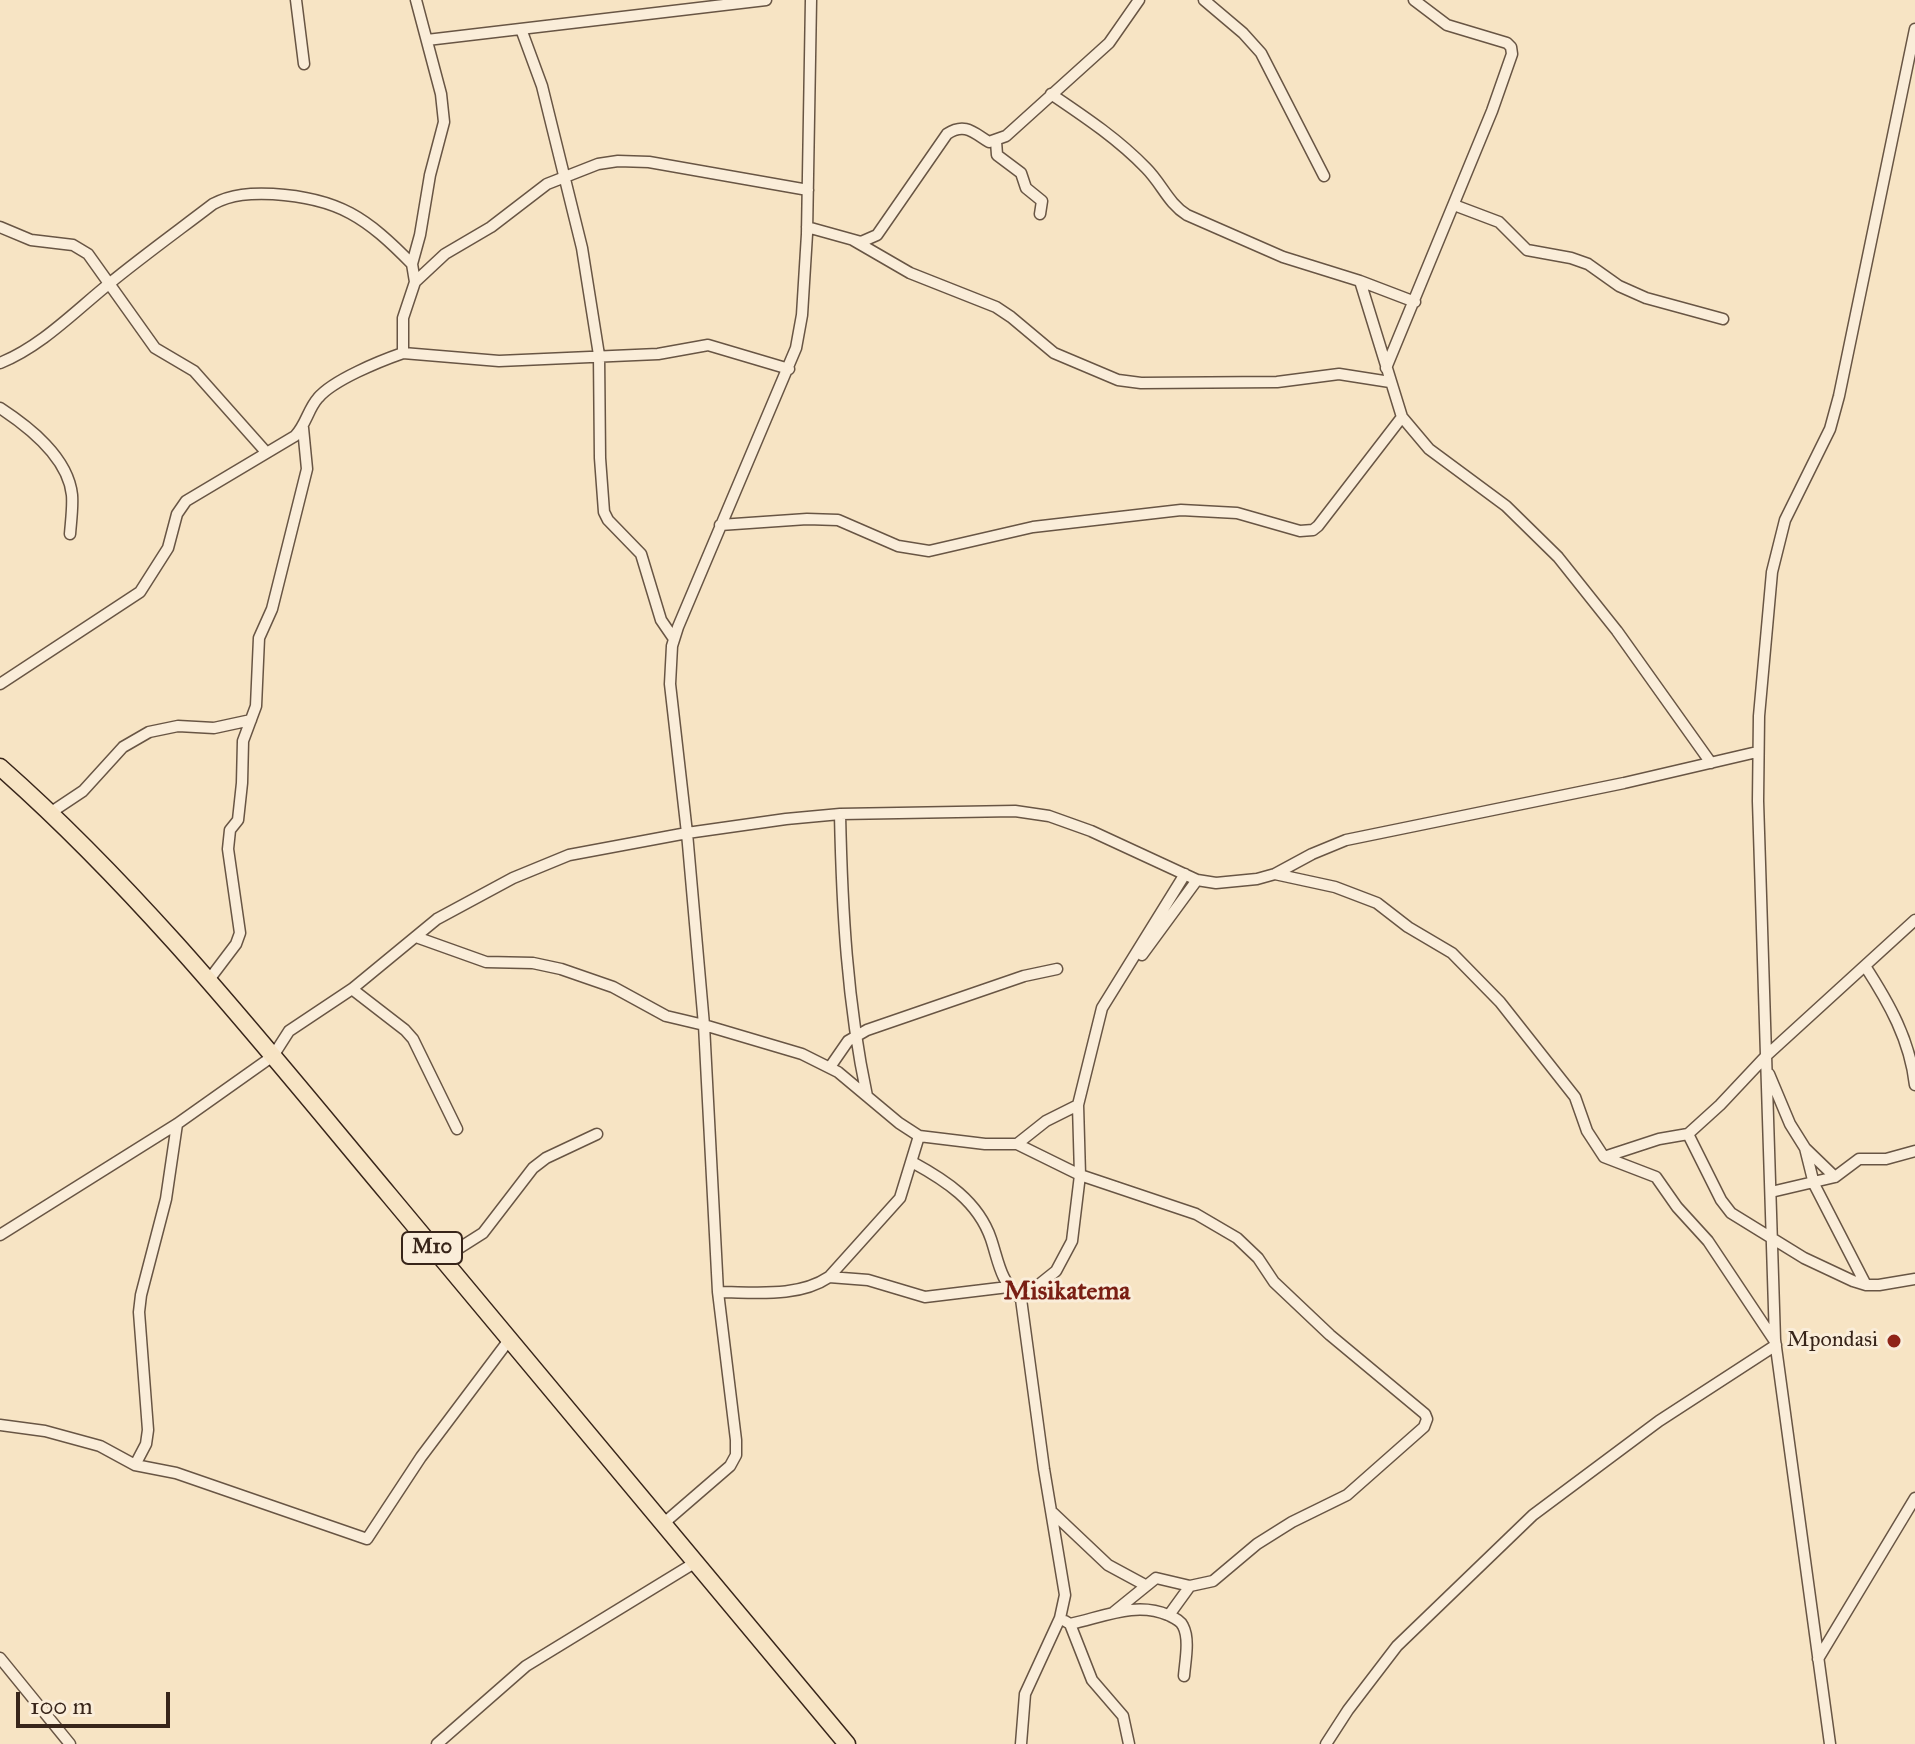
<!DOCTYPE html>
<style>
body{margin:0}
#map{position:relative;width:1915px;height:1744px;overflow:hidden;background:#f7e4c4;font-family:"IM FELL Great Primer",serif}
canvas{display:block}
.scale{position:absolute;left:16px;top:1692px;width:154px;height:36px;box-sizing:border-box;border:4px solid #38251a;border-top:0;padding-left:10px;font-size:24px;line-height:28px;white-space:nowrap;color:#38251a;-webkit-text-stroke:6px #faedd9;paint-order:stroke}
</style>
<div id="map">
<canvas width="1915" height="1744"></canvas>
<div class="scale">100 m</div>
</div>
<script>
const g = document.querySelector('canvas').getContext('2d');
g.lineJoin = 'round';
function strokePath(path, color, width, dash) { g.strokeStyle = color; g.lineWidth = width; g.lineCap = dash ? 'butt' : 'round'; g.setLineDash(dash || []); g.stroke(path); }
function label(font, color, halo, rows, align = 'center') {
  g.font = font + ' "IM FELL Great Primer",serif'; g.lineWidth = 6; g.setLineDash([]); g.textBaseline = 'middle'; g.strokeStyle = halo; g.fillStyle = color; for (const [text, x, y, turn = 0] of rows) {
    g.save(); g.translate(x, y); g.rotate((+turn || 0) * Math.PI / 180); g.textAlign = isNaN(turn) ? turn : align; if (halo) g.strokeText(text, 0, 0); g.fillText(text, 0, 0); g.restore();
  }
}
const minor = new Path2D(`
 M296,0L304,64
 M1204,0L1243,33L1261,53L1324,176
 M521,29L542,86L582,248L599,355L600,458L604,512L608,520L641,554L661,620L674,639
 M427,40L766,0
 M1051,94C1085,117 1118,139 1146,168C1162,184 1168,203 1187,215L1283,257L1360,281L1415,302
 M996,141L997,155L1021,173L1026,188L1042,201L1040,214
 M1454,205L1499,222L1527,250L1571,258L1588,264L1619,286L1646,298L1723,319
 M0,227L31,240L73,245L88,254L155,348L194,371L266,452
 M807,227L861,242L877,235L947,134C965,122 974,133 989,142L1006,136L1109,43L1139,0
 M853,240L910,273L996,307L1011,317L1054,353L1118,380L1141,383L1277,382L1339,374L1390,382
 M1360,281L1402,417L1429,449L1506,506L1558,557L1617,631L1711,763
 M415,282L445,254L491,227L547,184L598,164L618,161L649,162L808,190
 M403,353L499,361L658,354L708,345L789,369
 M0,363C42,346 75,311 110,283C143,256 179,230 213,204C232,194 251,193 273,194C339,198 367,218 412,264
 M1386,368L1492,111L1512,54L1511,47L1507,43L1447,25L1414,0
 M0,408C29,427 68,457 72,495C73,507 71,521 70,534
 M720,525L807,519L838,520L898,546L929,551L1033,527L1181,510L1237,513L1300,531L1313,530L1318,526L1402,417
 M0,684L140,592L168,548L177,514L186,501L295,436C306,425 308,409 318,398C333,380 380,361 403,353V318L415,282L412,264L420,235L430,175L444,122L441,94L416,0
 M50,813L83,791L123,747L149,732L178,726L214,728L251,720
 M840,814C842,909 847,1002 867,1096
 M1275,874L1335,887L1377,903L1408,927L1452,953L1500,1002L1575,1097L1587,1131L1604,1157L1656,1177L1677,1207L1708,1241L1774,1340
 M416,937L486,962L533,963L561,969L613,987L666,1016L704,1025L802,1054L838,1072L899,1123L919,1136L985,1144H1017L1080,1175L1196,1214L1237,1238L1258,1258L1274,1282L1330,1335L1425,1414L1427,1419L1424,1427L1347,1495L1292,1522L1257,1544L1213,1581L1190,1586L1169,1615
 M1142,955L1197,880
 M1865,966C1889,1003 1910,1040 1915,1085
 M208,981L236,944L240,933L228,849L230,830L238,820L242,783L243,741L256,706L259,638L272,609L307,469L303,428
 M352,989L405,1030L413,1039L457,1129
 M830,1067L848,1041L867,1030L1024,976L1057,969
 M1769,1074L1790,1124L1805,1148L1814,1184L1866,1285
 M1688,1134L1721,1200L1731,1213L1804,1258L1853,1281L1866,1285H1879L1915,1279
 M1017,1144L1046,1121L1078,1105
 M1805,1148L1835,1177
 M1604,1157L1659,1139L1688,1134L1720,1105L1767,1055L1915,920
 M912,1162C945,1180 978,1201 991,1239C999,1263 1000,1281 1021,1299L1044,1469L1065,1595L1060,1618L1025,1694L1021,1744
 M1771,1192L1835,1177L1859,1159H1886L1915,1151
 M0,1235L177,1124L273,1056L289,1031L352,989L437,919L513,878L569,855L687,833L786,819L840,814L1015,811L1049,816L1091,831L1197,880L1216,883L1257,879L1275,874L1312,854L1346,840L1624,783L1757,752
 M442,1259L483,1233L533,1168L546,1158L597,1134
 M829,1277L868,1280L925,1297L1008,1287
 M718,1292C754,1292 798,1298 829,1277L900,1198L919,1136
 M1021,1299L1056,1271L1072,1241L1080,1175L1078,1105L1102,1008L1185,874
 M0,1425L45,1431L100,1446L135,1465L176,1473L367,1539L421,1457L509,1340
 M135,1465L146,1444L148,1430L139,1312L141,1295L166,1199L177,1124
 M1053,1513L1108,1565L1145,1585
 M664,1523L730,1466L736,1455V1440L718,1292L704,1025L687,833L670,684L672,646L678,627L796,348L802,315L807,234L811,0
 M1114,1612L1156,1578L1190,1586
 M1065,1621L1070,1624L1092,1680L1123,1716L1129,1744
 M1070,1624C1103,1617 1136,1601 1168,1615C1174,1618 1180,1620 1183,1626C1190,1639 1185,1662 1184,1676
 M0,1658L70,1744
 M1818,1659L1915,1498
 M437,1744L526,1666L696,1562
 M1326,1744L1348,1710L1397,1646L1533,1515L1659,1421L1776,1345
 M1830,1744L1775,1340L1758,801L1759,716L1772,572L1785,520L1830,429L1839,396L1915,29`);
const trunk = new Path2D(`
 M0,767C145,895 265,1047 389,1195C541,1378 694,1561 847,1744`);
const markers = [
 [1894,1341,8,"#8f2418"]
];
const shields = [
 [432,1248,60]
];
const shieldNames = [
 ["M10",432,1248]
];
const poiNames = [
 ["Mpondasi",1878,1341]
];
const quarterNames = [
 ["Misikatema",1067,1293]
];
strokePath(minor, '#685544', 13);
strokePath(trunk, '#38251a', 19);
strokePath(minor, '#faedd9', 10);
strokePath(trunk, '#f7e4c4', 16);
for (const [x, y, r, color] of markers) { const dot = new Path2D(); dot.arc(x, y, r, 0, 2 * Math.PI); g.fillStyle = color; g.fill(dot); strokePath(dot, '#faedd9', 3); }
for (const [x, y, w] of shields) { const box = new Path2D(); box.roundRect(x - w / 2, y - 16, w, 32, 6); g.fillStyle = '#faedd9'; g.fill(box); strokePath(box, '#38251a', 2); }
label('bold 20px', '#38251a', null, shieldNames);
label('22px', '#38251a', '#faedd9', poiNames, 'right');
label('bold 26px', '#7a1f14', '#faedd9', quarterNames);
</script>
